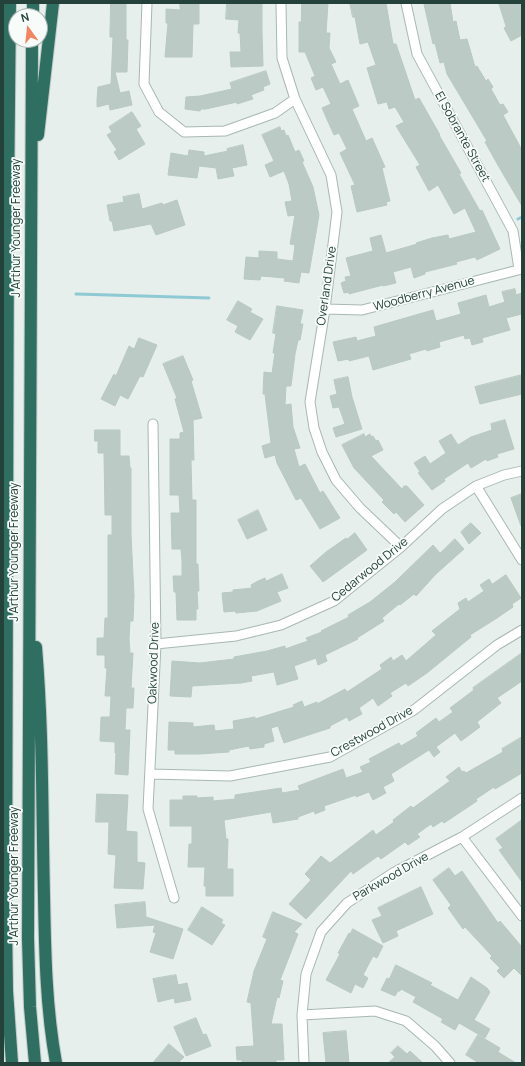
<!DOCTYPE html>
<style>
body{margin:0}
#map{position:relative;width:525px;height:1066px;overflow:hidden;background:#e6efeb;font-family:Manrope,sans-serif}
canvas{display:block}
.frame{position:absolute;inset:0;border:4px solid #24423a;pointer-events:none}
.north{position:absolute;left:8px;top:8px;width:40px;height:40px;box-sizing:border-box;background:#f7fbf9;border:1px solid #a3b1ad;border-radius:50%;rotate:345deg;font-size:11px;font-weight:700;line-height:16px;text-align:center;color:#24423a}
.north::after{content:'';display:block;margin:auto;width:14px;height:18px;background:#f4845f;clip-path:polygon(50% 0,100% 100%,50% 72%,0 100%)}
</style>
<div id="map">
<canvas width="525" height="1066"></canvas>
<div class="frame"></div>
<div class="north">N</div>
</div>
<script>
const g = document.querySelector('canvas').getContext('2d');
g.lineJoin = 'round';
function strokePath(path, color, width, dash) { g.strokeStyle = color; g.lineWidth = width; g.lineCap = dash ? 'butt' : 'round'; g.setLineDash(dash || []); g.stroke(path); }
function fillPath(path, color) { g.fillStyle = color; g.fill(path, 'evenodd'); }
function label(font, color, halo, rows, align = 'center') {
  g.font = font + ' Manrope,sans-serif'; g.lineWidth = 3.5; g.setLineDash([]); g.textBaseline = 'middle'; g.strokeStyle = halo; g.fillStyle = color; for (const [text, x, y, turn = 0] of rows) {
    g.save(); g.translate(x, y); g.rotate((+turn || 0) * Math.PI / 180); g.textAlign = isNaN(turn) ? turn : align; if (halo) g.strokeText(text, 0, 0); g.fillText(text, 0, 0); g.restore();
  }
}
const stream = new Path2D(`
 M518,219L522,217
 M76,294L209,298`);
const building = new Path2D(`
 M111,3H126V40H128L127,72H115L120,93L129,91L132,105L110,110L109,104L97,107V100L98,87L111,84L113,37H110V33Z
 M180,3H199V24H193L192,57H165L168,23H166V9L180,10Z
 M227,3H262V32L263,66L231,67L230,52H241L240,33H238L239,20L226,19Z
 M302,3H328L326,33H330L329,48L336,62L331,64L340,84L348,80L359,106L352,109L366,141L372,138L385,167L382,168L390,201L386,202L387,205L357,212L351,186L355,185L340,153L347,149L339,133L334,135L322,108L331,104L323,87L316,90L311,78L315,76L305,52H299V22H301Z
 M350,3H386L393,44H396L415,100L419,98L440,135H439L461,173L459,174L480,211L482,210L500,249L477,260L475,257L456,262L457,264L425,272V274L414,278L411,267L393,272L396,283L383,286V285L349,294V292L344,293L341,283L346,281L345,277L351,276L346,258L373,251L370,238L381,235L386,253L417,244L416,243L432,238L448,235L449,239L476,232L465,208L454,214L438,185L429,191L416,167L420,165L396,126L404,122L395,107L389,109L387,102L378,104L367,68L376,65L368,42L360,44L355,17H353Z
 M430,3H450L453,22L456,21L460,40L467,39L475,67L477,66L486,81L488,79L493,87L491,89L500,105L503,104L508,112L503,115L522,150V206L499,167L485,142L487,141L447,74L444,62L440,63L435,43L433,44L424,4Z
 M499,3H522V35L511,41L504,28L506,27Z
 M266,71L270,84L263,87L264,90L251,95L253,99L237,104V102L206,109H201L200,111L185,109L186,97L200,96L232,89L230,83Z
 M132,112L141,126L136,129L145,144L119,160L114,152L117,150L107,135L112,132L109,127Z
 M280,127L281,131L284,130L286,136L288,135L295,152L299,150L304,161L302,162L313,187L319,215L309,273L301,272L299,283L284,281L285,278L261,276L260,280L244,279L246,257L259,258V251L277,252V259L293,261L295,245L290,244L295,215L288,216L285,202L292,201L289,184L284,171L270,177L265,165L274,161L262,135Z
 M243,145L247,165L232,168L234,176L218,179L216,168L199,166L197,178L168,175L171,153L188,156L189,150L204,152V156L228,151L227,149Z
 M139,194L142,209L162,203L163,205L177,200L185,225L156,235L151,224L114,231L112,221H110L107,205L124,202L123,197Z
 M515,289L516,295L522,293V314L506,318L510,330L482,338L483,342L472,345L470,338L465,339L464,335L439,342L440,347L427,351L426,349L409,354L411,359L373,370L369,356L349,361V359L338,361L333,342L356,337L357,341L376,336L374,327L433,310L436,321L461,314L458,303L486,295L489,307L505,302L502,292Z
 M238,301L252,309L250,312L263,319L250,340L235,332L238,326L227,320Z
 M277,306L303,310L300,324H303L300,340H298L295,354L291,386H286L285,405L291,404L293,427L300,448L294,449L299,467L305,464L320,493L323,491L340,518L320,529L301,498L296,500L277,463L275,455L265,458L262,446L271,443L265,394H263L264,372L272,373L275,353H273L276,334L273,333Z
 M139,338L157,345L143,377L140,376L128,399L120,395L115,406L101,399L114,374L116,376L129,346L134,349Z
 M183,356L193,380L191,381L202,418L193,420L194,460H191L192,500H196V564H198L199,591H197L198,609H196V620H177L176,592H174L173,576H182V560L181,549H172L171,513H180L179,495H170V439H180V433L184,432L175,399L177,398L163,364Z
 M522,375V394L480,404L475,387Z
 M348,377L352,397L362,429L336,437L333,428L345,424L339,407L333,408L330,396L337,394L334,380Z
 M505,420L514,449L497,454L498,457L487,461L486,459L471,468L468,463L444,479L445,481L432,490L418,473L420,472L414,463L425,456L430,464L446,453L439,441L451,434L458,445L471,437L492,430L491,424Z
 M95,430H120V456H129L130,468H131V534L134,596L133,621H130L129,639L130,653H133L131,688H134L133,708H126L125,730H130L128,775L115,774L116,753H115V742L100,741L101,717H110L111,696H105L107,668H105V655H97V638H104L105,618H108V535H112V515H105L104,453H98V441H95Z
 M364,434L365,437L370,434L371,437L373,436L376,441L378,440L383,450L371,456L402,489L404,486H407L424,505L405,522L396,512L394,514L382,502L384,500L354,468L342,445Z
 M522,494V525L521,526L511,498Z
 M258,510L267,530L247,539L238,520Z
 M471,523L481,533L469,544L461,532Z
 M355,533L367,550L323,582L310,566L326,552L346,538L347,539Z
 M455,539L464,549L436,574L416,596L414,594L400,605L399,604L382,618L384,621L357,638L358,639L325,655L327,661L318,665L316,658L294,666L298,679L277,685L274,672L251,676L252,681L241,683L192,686L191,697L170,696L172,661L200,663L234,659V657L267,651L285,646V649L308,641L306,638L322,632L321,631L349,617L348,615L370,602L395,582L433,545L440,553Z
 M282,574L288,588L277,592L281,601L257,611L236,613L235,611L224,612L222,593L233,592V590L252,588L251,585L256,582L265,578L266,581Z
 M506,575L521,598L512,604L513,607L497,618L470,635L471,637L427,673L408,686L406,683L390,693L392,696L378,706L373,698L359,708L362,714L349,721L347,717L330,726V728L284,743L278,726L271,728L274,741L264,744V747L250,749L249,746L229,750V752L200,754H175V750H168L169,722L193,723V727L214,725L215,731L234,729L233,721L255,717V719L294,707L293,705L302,701L304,707L317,702V704L345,689L347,692L382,669L380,665L391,657L393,661L402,655L406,661L436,635L432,631L460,609L458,603L466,598L468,602L484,591L480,585L489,579L492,584Z
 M522,653V681L497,698L501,703L477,722L480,727L461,741L455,733L436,747L440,752L434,757L429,750L391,774L394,781L383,787L386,793L373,800L369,792L356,797V795L324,806L325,810L315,814L314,811L298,817V819L273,823L271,812L224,820L226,839H228L227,869H233V896H206V886H204L205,867H188L189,844H192V826H170V800H183V796H197V798L213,797V801L235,799V795L281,788L282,793L300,790L298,786L343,769L346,778L363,772L360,767L371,762L369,759L399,743L401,746L418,736L416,733L436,718L439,722L453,712L450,708L474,690L473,688Z
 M522,737V773L495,789L494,787L476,799L477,801L444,823L442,821L433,827L431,824L417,834L420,837L408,845L405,842L381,859L378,856L353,874L351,871L306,919L289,904L311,880L305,874L321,856L330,863L373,830L376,835L394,822L393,820L411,806L413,808L450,781L446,777L459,767L462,772L464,771L466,773L503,752L502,749Z
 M97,794L128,795L126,831L137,832V862L145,863L143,889L114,888L116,855L108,854L109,822H96Z
 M522,820V882L499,850L503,848L496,839Z
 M449,868L455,876L462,871L498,923L500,921L522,947V976L514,968L504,978L497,971L500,968L490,958L492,956L465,927L463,929L448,908L451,905L433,880Z
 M421,887L433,914L396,931L398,936L383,943L372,920L382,916L378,908Z
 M145,902L146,917L183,929L173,959L150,952L156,933L153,932L155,925L117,928L115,905Z
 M202,907L223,920L221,923L225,925L212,945L188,930Z
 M273,912L302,924L294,932L298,934L280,980L283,981L279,998L277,997L271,1024H282L284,1060H276V1063H242V1060H237L236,1047L254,1046L251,1003L247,1002L254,971L267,939L263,937Z
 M353,929L383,946L377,958L373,956L363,975L368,978L363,988L355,984L351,993L326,980L340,954L338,953L349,933L350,934Z
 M396,965L432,983L430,985L458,1000L471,977L487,988L490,992L474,1020L490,1029L485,1038L459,1023L455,1030L441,1022L443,1019L413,1002L416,997L401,989L400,991H398L395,996L381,990L387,978L389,979Z
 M176,975L178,985L187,983L191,1000L175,1003L174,998L158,1002L153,979Z
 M196,1018L203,1035L206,1034L211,1046L186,1056L174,1027Z
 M346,1031L349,1063H326L323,1033Z
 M478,1035L500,1048L498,1052L516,1063H479L466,1055Z
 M169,1044L184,1057L178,1063H153Z
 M398,1046L407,1054L410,1051L423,1063H388L395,1057L391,1053Z`);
const minor = new Path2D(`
 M147,3L144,84L159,112L184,132L225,131L275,113L295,99
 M281,3L282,58L295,99L331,175L337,212L325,309L310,402L314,428L322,452L336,480L360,508L401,547
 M406,3L417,54L513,231L519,269
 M325,309L362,310L522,269
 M153,424L156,644L148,809L174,898
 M476,486L522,560
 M156,644L236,636L281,625L334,601L401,547L442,509L476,486L504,475L522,471
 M150,774L230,776L330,757L414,710L497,645L522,630
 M462,837L522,916
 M302,1015L375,1011L406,1021L435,1046L450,1063
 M304,1063L302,1015L306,974L321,932L347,903L393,873L462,837L522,798`);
const motorway = new Path2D(`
 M10,3L8,203L6,921L7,991L12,1063
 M33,16V3
 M32,40L28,938L30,1007L35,1063
 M38,135L53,3
 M36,647C43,730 42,813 44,896C45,952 46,1008 56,1063`);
const streetNames = [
 ["El Sobrante Street",462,137,61],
 ["J Arthur Younger Freeway",17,228,-90],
 ["Overland Drive",327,286,-82],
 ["Woodberry Avenue",424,294,-15],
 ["J Arthur Younger Freeway",15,552,-90],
 ["Cedarwood Drive",370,570,-39],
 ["Oakwood Drive",154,663,-88],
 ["Crestwood Drive",372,732,-29],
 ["J Arthur Younger Freeway",15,876,-90],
 ["Parkwood Drive",391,877,-30]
];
strokePath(stream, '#8ec9d4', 3);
fillPath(building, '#bbcac4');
strokePath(building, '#b8c9c2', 1);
strokePath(minor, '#a8b8b2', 11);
strokePath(motorway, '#c2cac8', 14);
strokePath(minor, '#fff', 9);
strokePath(motorway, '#2f6f62', 12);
label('12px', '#24423a', '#f7fbf9', streetNames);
</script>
